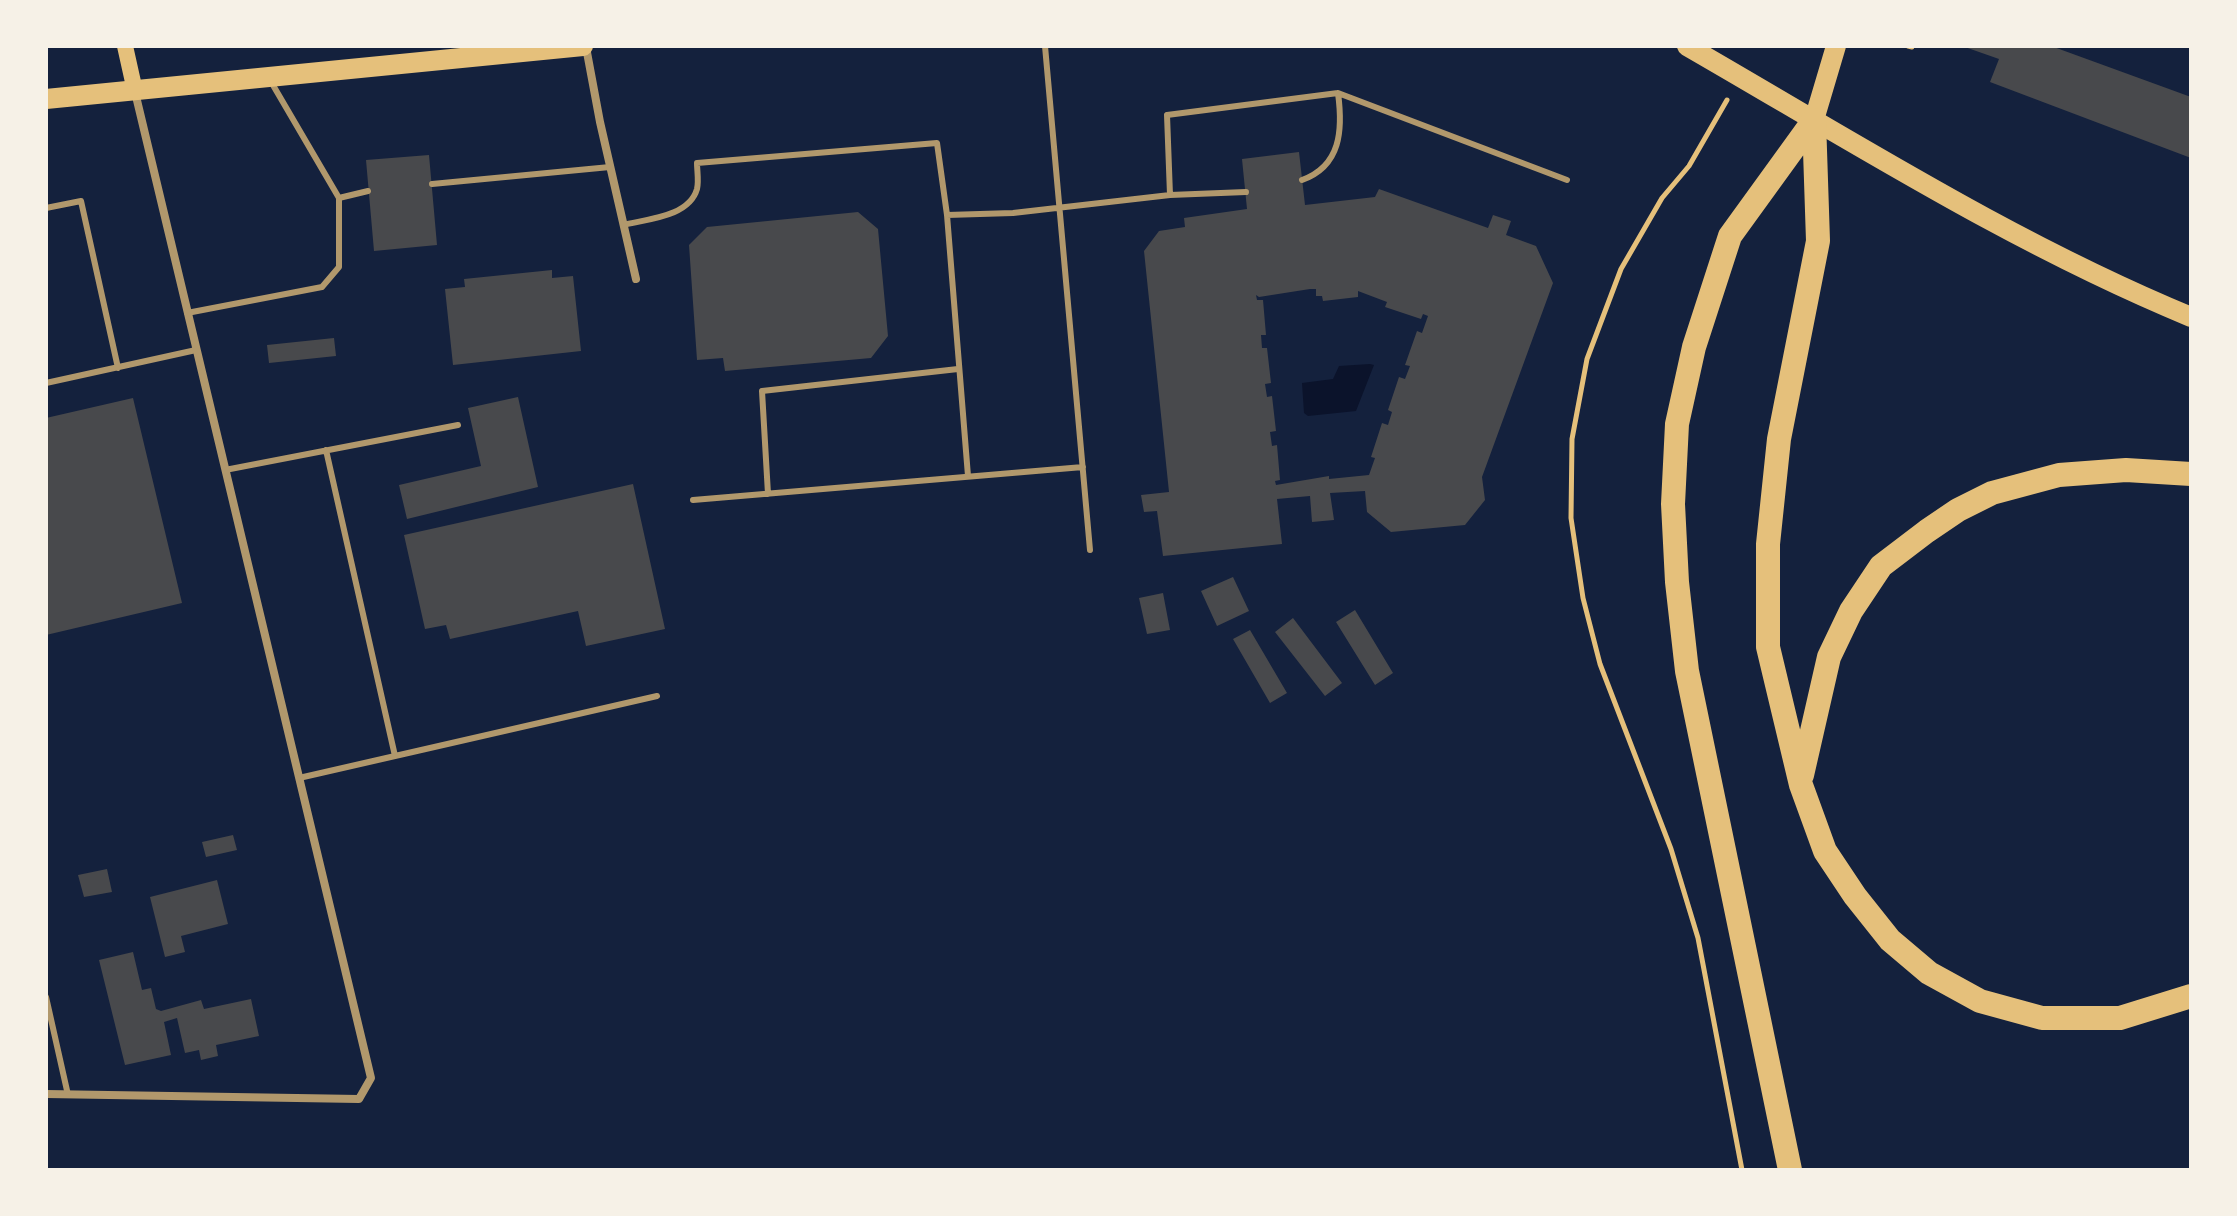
<!DOCTYPE html>
<style>
body{margin:0}
#map{position:relative;width:2237px;height:1216px;overflow:hidden;background:#14213d;font-family:Signika,sans-serif}
canvas{display:block}
.frame{position:absolute;inset:0;border:48px solid #f6f1e7;pointer-events:none}
</style>
<div id="map">
<canvas width="2237" height="1216"></canvas>
<div class="frame"></div>
</div>
<script>
const g = document.querySelector('canvas').getContext('2d');
g.lineJoin = 'round';
function fillPath(path, color) { g.fillStyle = color; g.fill(path, 'evenodd'); }
function strokePath(path, color, width, dash) { g.strokeStyle = color; g.lineWidth = width; g.lineCap = dash ? 'butt' : 'round'; g.setLineDash(dash || []); g.stroke(path); }
const water = new Path2D(`
 M1370,364L1374,365L1356,411L1308,416L1304,413L1302,383L1333,379L1339,366Z`);
const building = new Path2D(`
 M1962,46H2051L2191,97V158L1990,82L1999,59Z
 M1299,152L1305,205L1375,197L1379,189L1488,228L1493,215L1511,221L1506,235L1536,246L1553,283L1482,477L1485,500L1465,525L1391,532L1367,512L1365,491L1330,493L1334,520L1312,522L1310,496L1277,499L1282,544L1163,556L1157,511L1144,512L1141,495L1169,492L1144,251L1159,231L1185,227L1184,218L1247,209L1242,159ZM1310,289H1316V296H1322L1323,301L1358,297V291L1387,302L1385,307L1421,319L1423,314L1428,316L1422,333L1417,331L1405,365L1410,366L1405,379L1399,377L1388,410L1392,412L1388,425L1382,423L1371,457L1375,458L1369,475L1329,479V476L1276,485L1275,481L1280,480L1277,445L1272,446L1270,432L1276,431L1272,396L1267,397L1265,384L1271,383L1267,348H1262L1261,335H1266L1263,300H1257L1256,295L1259,297Z
 M429,155L437,245L374,251L366,160Z
 M858,212L878,229L888,336L871,358L725,371L723,358L697,360L689,245L707,227Z
 M552,270V278L573,276L581,351L453,365L445,289L465,287L464,279Z
 M334,338L336,356L269,363L267,345Z
 M518,397L538,487L407,519L399,485L481,466L468,408Z
 M133,398L182,603L46,635V418Z
 M633,484L665,629L586,646L578,611L450,639L446,625L425,629L404,535Z
 M1233,577L1249,611L1217,626L1201,591Z
 M1163,593L1170,630L1147,634L1139,598Z
 M1355,610L1393,673L1375,685L1336,622Z
 M1293,618L1342,683L1325,696L1275,632Z
 M1250,630L1287,693L1270,703L1233,639Z
 M233,835L237,850L206,857L202,842Z
 M107,869L112,892L84,897L78,875Z
 M217,880L228,924L181,936L185,952L165,957L150,897Z
 M133,952L142,990L151,988L156,1009L161,1011L201,1000L204,1009L251,999L259,1036L216,1045L218,1056L201,1060L199,1050L185,1053L177,1018L164,1022L171,1055L125,1065L99,960Z`);
const path = new Path2D(`
 M1908,46L1912,47
 M1727,100L1689,166L1662,198L1621,269L1587,359L1572,439L1571,518L1583,598L1600,664L1671,849L1698,938L1742,1170`);
const service = new Path2D(`
 M1045,46L1090,550
 M270,80L339,198
 M1302,180C1341,166 1343,130 1338,93
 M432,184L610,167
 M1170,195L1246,192
 M46,208L81,201L118,368
 M947,215L1013,213L1170,195L1167,115L1338,93L1567,180
 M623,225C647,219 689,217 697,189C699,181 697,171 697,163L937,143L947,215L968,476
 M187,313L322,287L339,267V198L368,191
 M46,383L196,350
 M326,450L395,756
 M225,470L458,425
 M768,494L762,391L958,369
 M693,500L1083,467
 M299,778L657,696
 M46,997L68,1095`);
const minor = new Path2D(`
 M586,47L600,122L636,279
 M46,1094L359,1099L371,1078L135,92`);
const secondary = new Path2D(`
 M125,46L135,91`);
const primary = new Path2D(`
 M1687,46C1852,141 2014,244 2191,317
 M46,99L583,46
 M1814,120L1836,46`);
const motorway = new Path2D(`
 M1814,120L1818,241L1779,439L1768,544V647L1801,785L1825,851L1855,896L1890,940L1929,973L1980,1001L2042,1018H2120L2191,996
 M1802,775L1829,657L1851,611L1881,566L1927,531L1958,510L1992,493L2059,475L2126,470L2191,474
 M1790,1170L1687,671L1677,582L1673,504L1677,424L1694,347L1730,236L1814,120`);
fillPath(water, '#0b132b');
fillPath(building, '#48494c');
strokePath(path, '#e5c07b', 5);
strokePath(service, '#b1986c', 6);
strokePath(minor, '#b1986c', 8);
strokePath(secondary, '#e5c07b', 16);
strokePath(primary, '#e5c07b', 20);
strokePath(motorway, '#e5c07b', 24);
</script>
